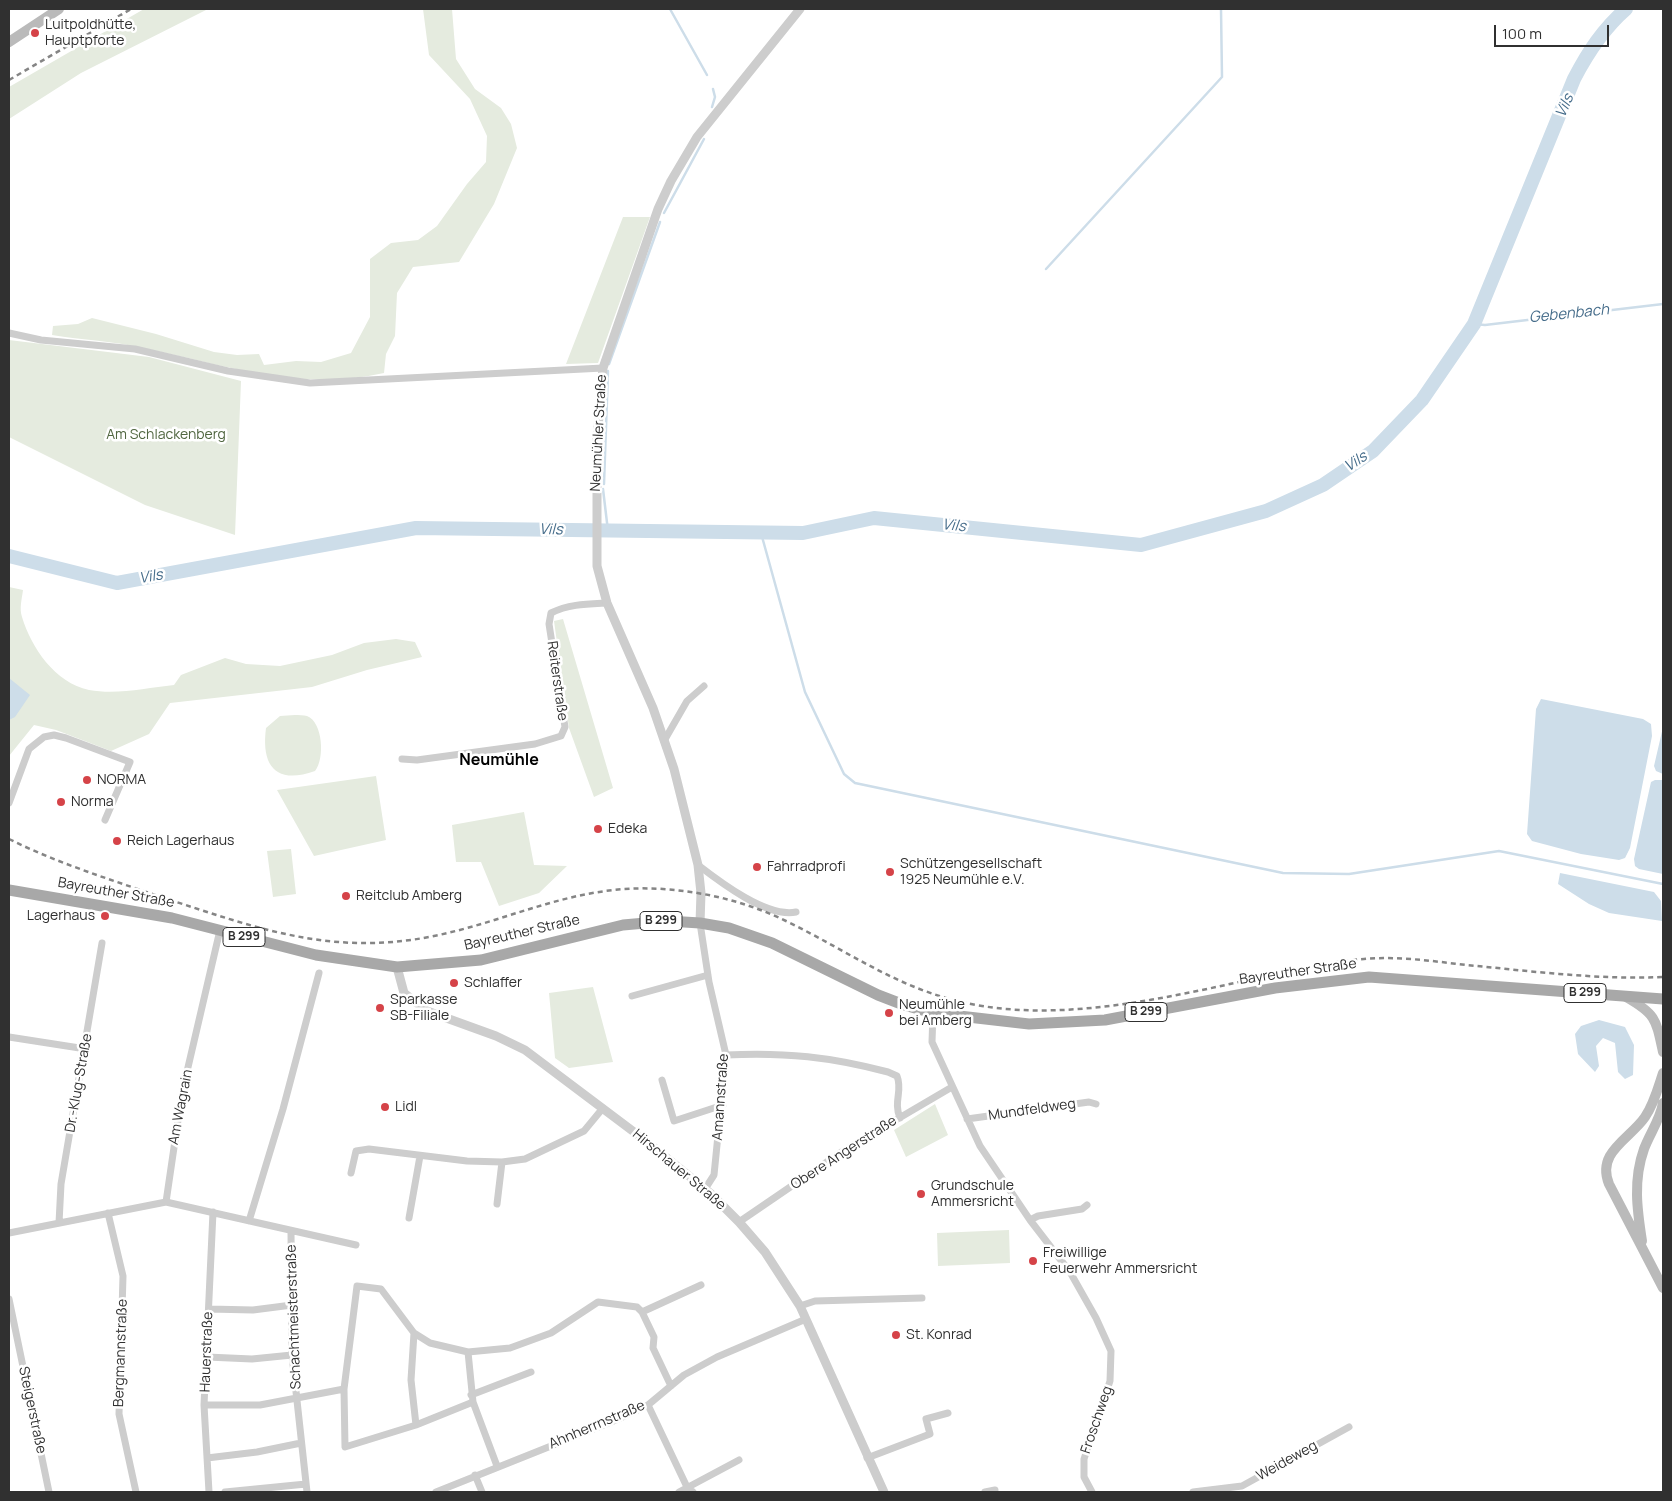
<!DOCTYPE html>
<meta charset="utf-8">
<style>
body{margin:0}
#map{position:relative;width:1672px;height:1501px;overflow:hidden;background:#fff;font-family:Manrope,sans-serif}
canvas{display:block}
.frame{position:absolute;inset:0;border:10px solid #303030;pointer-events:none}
.scale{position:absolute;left:1494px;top:25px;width:115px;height:22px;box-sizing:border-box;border:2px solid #303030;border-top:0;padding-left:6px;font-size:15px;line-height:18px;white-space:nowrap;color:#303030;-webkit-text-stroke:4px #fff;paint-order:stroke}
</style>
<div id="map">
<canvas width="1672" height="1501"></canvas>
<div class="frame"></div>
<div class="scale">100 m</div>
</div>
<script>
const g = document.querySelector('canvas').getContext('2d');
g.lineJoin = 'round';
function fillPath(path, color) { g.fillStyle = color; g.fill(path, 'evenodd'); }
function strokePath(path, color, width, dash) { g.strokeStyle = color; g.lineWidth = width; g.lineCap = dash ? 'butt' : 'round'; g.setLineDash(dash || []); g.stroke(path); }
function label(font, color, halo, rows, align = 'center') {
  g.font = font + ' Manrope,sans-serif'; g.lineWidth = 5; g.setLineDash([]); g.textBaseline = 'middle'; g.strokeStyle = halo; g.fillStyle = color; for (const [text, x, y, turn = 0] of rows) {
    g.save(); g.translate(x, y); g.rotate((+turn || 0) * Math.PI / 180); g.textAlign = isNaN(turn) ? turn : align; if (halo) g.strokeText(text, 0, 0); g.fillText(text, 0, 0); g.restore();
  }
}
const green = new Path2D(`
 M144,9H213L206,10L81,73L9,119V87Z
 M423,9H452L456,59L475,89L501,108L511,124L517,148L494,204L459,262L413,267L397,293L395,336L386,354L384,373C298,392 226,365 143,348C114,341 82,340 52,335L53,326L78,324L92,318L156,334L214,352L237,355L259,354L264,365L296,361L321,362L351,353L370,317V259L391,243L418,240L437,226L467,184L486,162L487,136L470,99L429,55Z
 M623,217H650L598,363L566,364Z
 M9,340L149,357L241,381L235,535L145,505L9,437Z
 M9,587L23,590C22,598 19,609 22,617C31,647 55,683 89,690C117,695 146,688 174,685L181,675L225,658L246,664L280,666L332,655L364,643L396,639L415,642L422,657L367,670L312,687L170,703L149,734L111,751L56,730L34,725L9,756Z
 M563,619L613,788L594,797L569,728L554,621Z
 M295,715C298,715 304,715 307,716C323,722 325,759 315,771C276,785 261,766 266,728L280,716Z
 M376,776L386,840L314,856L277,790Z
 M524,812L534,865L567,866L539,893L499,906L481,862H456L452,825Z
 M291,849L296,894L273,897L267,851Z
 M593,987L613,1062L569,1068L555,1058L549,993Z
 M935,1104L948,1135L906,1157L894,1130Z
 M1009,1230L1010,1263L938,1266L937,1233Z`);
const water = new Path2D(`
 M9,678L30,695L15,717L9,720Z
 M1541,699L1643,719L1651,724L1652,736L1630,848L1625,858L1619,860L1581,854L1532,841L1527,834L1536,709Z
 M1663,727V774L1656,771L1654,766Z
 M1655,780H1663V874L1639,869L1635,866L1634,859L1651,782Z
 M1560,873L1654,892L1661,901L1662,921L1609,913L1589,904L1558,884Z
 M1599,1020L1625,1027L1634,1045L1633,1075L1625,1079L1618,1072L1615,1043L1603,1038L1596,1046L1599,1066L1595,1072L1578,1054L1575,1034L1581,1026Z`);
const stream = new Path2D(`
 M670,9L707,75
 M712,107L715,97L713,89
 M664,213L704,139
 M1046,269L1222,77L1221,9
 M1474,324L1485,325L1663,304
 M609,364L660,222
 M604,484L608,371
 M603,489L608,531
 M761,533L805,692L844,774L855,783L1283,873L1349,874L1499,851L1663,884`);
const river = new Path2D(`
 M9,556L117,583L416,528L803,533L874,518L1141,545L1266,511L1323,485L1373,451L1422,400L1474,324L1574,79C1588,52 1603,29 1626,9`);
const minor = new Path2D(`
 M9,333L41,340L135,349L228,371L310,383L603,368
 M664,741L687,701L704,686
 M402,759L417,760L535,744L561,736L565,727L549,624L551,613C569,604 587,604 607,603
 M9,803L29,749L44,737L54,735L66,738L130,762L105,820
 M698,865C720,882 767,918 796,912
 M700,923L709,982L726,1055L714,1175L705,1189
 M632,996L708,975
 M933,1013L932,1042L980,1146L1030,1220L1070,1272L1096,1318L1111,1351L1110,1381L1084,1459V1477L1092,1492
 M9,1037L86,1049
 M726,1055C785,1052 831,1057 888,1072L897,1076C903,1091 893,1101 900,1118
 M662,1080L674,1121L723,1105
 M967,1119L1089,1102L1096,1104
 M351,1173L356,1151L369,1149L467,1161L502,1162L525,1159L584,1131L603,1108
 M166,1202L182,1093L220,930
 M497,1204L502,1162
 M108,1213L123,1276L119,1414L136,1492
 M409,1218L420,1156
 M1030,1220L1038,1216L1082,1209L1087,1205
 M249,1221L283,1109L319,973
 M739,1222L843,1151L952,1087
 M59,1223L61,1184L102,943
 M291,1231L292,1355L307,1492
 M9,1233L166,1202L356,1245
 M9,1299L49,1492
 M800,1306L815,1301L922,1298
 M209,1309L253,1310L292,1305
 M642,1312L701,1285
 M414,1333L430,1343L468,1352L510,1348L551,1333L598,1302L637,1307L642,1312L654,1337L653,1348L671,1386
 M468,1352L473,1402L497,1466
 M207,1357L252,1359L292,1355
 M471,1395L531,1372
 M204,1405H260L344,1389L357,1286L381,1289L414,1333L411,1380L416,1425L345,1447L344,1389
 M648,1405L687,1487L693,1492
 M416,1425L473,1402
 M207,1458L257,1452L301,1443
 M867,1458L930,1434L926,1419L948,1413
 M475,1475L482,1492
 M209,1492L204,1405L213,1212
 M225,1492L306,1484
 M436,1492L616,1420L648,1405L684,1375L717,1357L806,1319
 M679,1492L739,1460
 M985,1492L995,1490
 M1193,1492L1242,1486L1349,1427`);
const tertiary = new Path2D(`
 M700,923L701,893L698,865L674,769L653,708L607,603L597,566V439L603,368L658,209L671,181L697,137L800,9
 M397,967L404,993L427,1011L496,1036L525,1050L642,1138L710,1193L739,1222L765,1252L800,1306L884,1492`);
const secondary = new Path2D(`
 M9,42L59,9
 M1626,997C1656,1014 1656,1019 1663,1052
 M1663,1073C1658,1088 1654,1104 1645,1117C1630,1139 1596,1152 1609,1184L1663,1288
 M1642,1241C1637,1209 1633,1180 1644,1149C1650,1133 1660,1120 1663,1103`);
const primary = new Path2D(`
 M9,890L172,918L316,955L397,967L481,960L623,925L668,921L700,923L729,928L772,943L878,995L904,1005L933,1013L1029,1024L1105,1020L1275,988L1369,977L1663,999`);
const rail = new Path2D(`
 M9,80L131,9
 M9,839C57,863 109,879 161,897C254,927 328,956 429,937C512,921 574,883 663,889C706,892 747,902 786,921C854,954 905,994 982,1006C1075,1021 1179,995 1271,975C1301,969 1333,961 1364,959C1398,956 1432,961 1466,965C1531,971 1598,980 1663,977`);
const markers = [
 [35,33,5,"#d54348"],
 [87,780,5,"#d54348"],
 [61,802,5,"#d54348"],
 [598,829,5,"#d54348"],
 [117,841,5,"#d54348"],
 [757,867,5,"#d54348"],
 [890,872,5,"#d54348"],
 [346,896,5,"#d54348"],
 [105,916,5,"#d54348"],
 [454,983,5,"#d54348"],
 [380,1008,5,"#d54348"],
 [889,1013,5,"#d54348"],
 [385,1107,5,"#d54348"],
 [921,1194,5,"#d54348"],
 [1033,1261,5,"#d54348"],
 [896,1335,5,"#d54348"]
];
const shields = [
 [661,921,42],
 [244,937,42],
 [1585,993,42],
 [1146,1012,42]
];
const shieldNames = [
 ["B 299",661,921],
 ["B 299",244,937],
 ["B 299",1585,993],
 ["B 299",1146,1012]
];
const poiNames = [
 ["Luitpoldhütte,",45,25],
 ["Hauptpforte",45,41],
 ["NORMA",97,780],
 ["Norma",71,802],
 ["Edeka",608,829],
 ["Reich Lagerhaus",127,841],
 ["Schützengesellschaft",900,864],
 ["1925 Neumühle e.V.",900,880],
 ["Fahrradprofi",767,867],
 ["Reitclub Amberg",356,896],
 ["Lagerhaus",95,916,"right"],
 ["Schlaffer",464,983],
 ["Sparkasse",390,1000],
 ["SB-Filiale",390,1016],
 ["Neumühle",899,1005],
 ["bei Amberg",899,1021],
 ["Lidl",395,1107],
 ["Grundschule",931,1186],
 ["Ammersricht",931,1202],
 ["Freiwillige",1043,1253],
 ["Feuerwehr Ammersricht",1043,1269],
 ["St. Konrad",906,1335]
];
const streetNames = [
 ["Neumühler Straße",599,433,-87],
 ["Reiterstraße",557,681,82],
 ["Bayreuther Straße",116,893,10],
 ["Bayreuther Straße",522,933,-13],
 ["Bayreuther Straße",1298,972,-8],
 ["Dr.-Klug-Straße",79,1083,-80],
 ["Amannstraße",721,1097,-86],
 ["Am Wagrain",181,1107,-79],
 ["Mundfeldweg",1032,1110,-8],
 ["Obere Angerstraße",844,1153,-33],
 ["Hirschauer Straße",679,1170,40],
 ["Schachtmeisterstraße",294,1317,-92],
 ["Hauerstraße",207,1352,-88],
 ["Bergmannstraße",121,1353,-88],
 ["Steigerstraße",32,1410,78],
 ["Froschweg",1097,1420,-71],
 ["Ahnherrnstraße",597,1425,-23],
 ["Weideweg",1287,1461,-29]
];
const parkNames = [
 ["Am Schlackenberg",166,435]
];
const waterNames = [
 ["Vils",1565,106,-67],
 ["Gebenbach",1569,314,-6],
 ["Vils",1356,462,-34],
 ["Vils",954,526,6],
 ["Vils",551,530,1],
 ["Vils",151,577,-10]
];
const quarterNames = [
 ["Neumühle",499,761]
];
fillPath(green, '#e5ebdf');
fillPath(water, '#cddde9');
strokePath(stream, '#cddde9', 2.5);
strokePath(river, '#cddde9', 14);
strokePath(minor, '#cdcdcd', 7);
strokePath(tertiary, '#cdcdcd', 9);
strokePath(secondary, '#bababa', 10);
strokePath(primary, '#a8a8a8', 11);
strokePath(rail, '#858585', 2.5, [5, 4]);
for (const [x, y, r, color] of markers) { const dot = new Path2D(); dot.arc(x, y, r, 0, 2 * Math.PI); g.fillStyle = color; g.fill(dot); strokePath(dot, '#fff', 2); }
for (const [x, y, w] of shields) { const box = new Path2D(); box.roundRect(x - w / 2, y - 9.5, w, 19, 4); g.fillStyle = '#fff'; g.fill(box); strokePath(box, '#303030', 1); }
label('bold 12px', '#303030', null, shieldNames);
label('14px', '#303030', '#fff', poiNames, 'left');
label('14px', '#303030', '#fff', streetNames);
label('14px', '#516741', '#fff', parkNames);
label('italic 15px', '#456c8a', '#fff', waterNames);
label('bold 16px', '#000', '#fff', quarterNames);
</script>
